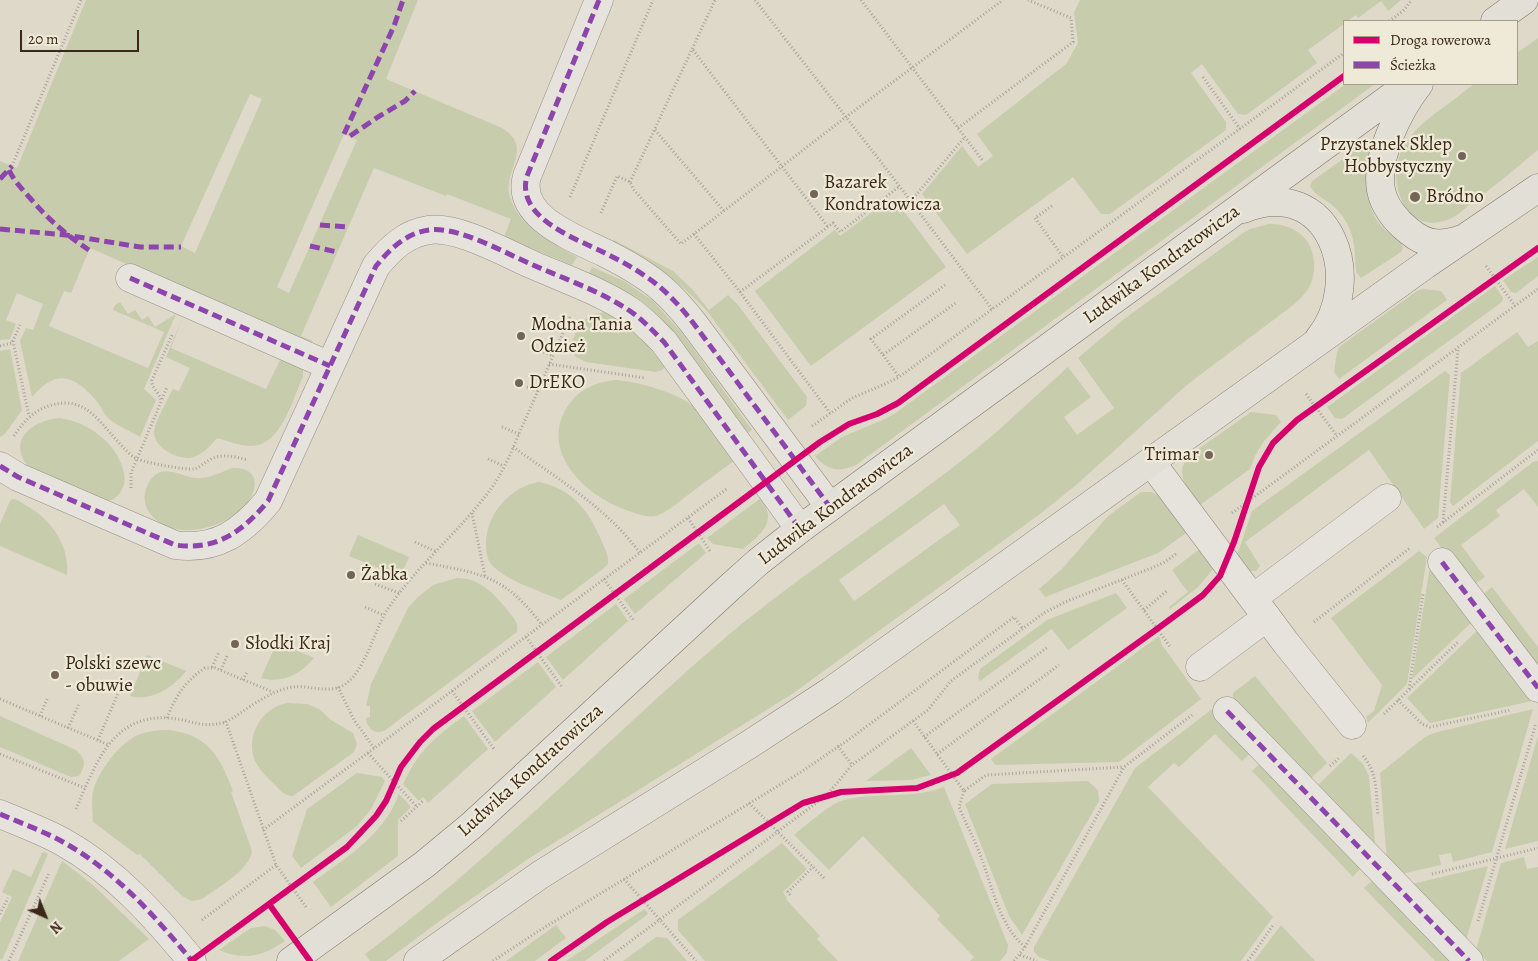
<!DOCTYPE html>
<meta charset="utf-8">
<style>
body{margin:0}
#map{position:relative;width:1538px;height:961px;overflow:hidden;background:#dfd9ca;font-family:Alegreya,serif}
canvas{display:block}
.legend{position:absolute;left:1343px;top:20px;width:175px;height:65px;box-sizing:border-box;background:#efe9d7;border:1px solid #a79c8b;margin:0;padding:6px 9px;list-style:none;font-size:15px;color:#3b2818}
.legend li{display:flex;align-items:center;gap:10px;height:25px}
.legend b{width:25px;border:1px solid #a79c8b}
.north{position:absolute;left:20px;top:891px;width:50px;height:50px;-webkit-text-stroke:4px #efe9d7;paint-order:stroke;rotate:136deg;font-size:14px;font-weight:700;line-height:20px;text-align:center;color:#3b2818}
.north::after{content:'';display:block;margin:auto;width:18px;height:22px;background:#3b2818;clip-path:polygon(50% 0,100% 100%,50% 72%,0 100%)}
.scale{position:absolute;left:20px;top:30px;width:119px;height:22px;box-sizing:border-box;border:2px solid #3b2818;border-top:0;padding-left:6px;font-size:15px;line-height:18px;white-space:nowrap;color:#3b2818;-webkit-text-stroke:4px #efe9d7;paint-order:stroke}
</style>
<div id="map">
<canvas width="1538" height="961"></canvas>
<ul class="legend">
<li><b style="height:6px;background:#d6006c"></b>Droga rowerowa</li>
<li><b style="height:6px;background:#8e44ad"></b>Ścieżka</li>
</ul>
<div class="north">N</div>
<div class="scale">20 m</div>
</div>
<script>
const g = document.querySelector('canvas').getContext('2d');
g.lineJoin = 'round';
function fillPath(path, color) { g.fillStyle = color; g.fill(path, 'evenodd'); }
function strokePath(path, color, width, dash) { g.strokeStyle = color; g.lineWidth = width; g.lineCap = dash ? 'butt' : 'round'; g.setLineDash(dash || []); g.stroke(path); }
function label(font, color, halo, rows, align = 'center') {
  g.font = font + ' Alegreya,serif'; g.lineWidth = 4.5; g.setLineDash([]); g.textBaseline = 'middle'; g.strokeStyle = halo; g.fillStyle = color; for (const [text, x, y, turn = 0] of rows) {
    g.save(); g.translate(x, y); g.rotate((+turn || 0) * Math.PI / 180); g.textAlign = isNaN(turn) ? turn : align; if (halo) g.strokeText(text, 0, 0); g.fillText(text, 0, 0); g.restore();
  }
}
const green = new Path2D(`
 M86,0H418L386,79L502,128C535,148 502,171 510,197C519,228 551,242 577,257L572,265L504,237L511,219L447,194L446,196L374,168L301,336L313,341L309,344L90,248L71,293L64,291L49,326L148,368L164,332L113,310L115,305L120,302L128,314L135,310L142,320L148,316L155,327L176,314L144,389L156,400L140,437C130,431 118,426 109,419C104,415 102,408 98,403C75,375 57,368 32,397L20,341L26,328L33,330L43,304L17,293L6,320L16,324L10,339L0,340V161L17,168ZM250,94L262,99L195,253L181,246ZM344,134L357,140L289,293L277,287Z
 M1080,0H1401L1388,11L1381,1L1358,18L1356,15L1348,21H1344V24L1308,50L1317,63L1246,115L1238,114L1202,64L1191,73L1226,122V130L1110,214H1101L1073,177L967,254L922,194L962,146L978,167L993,156L977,134L1066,64L1078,43L1074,13Z
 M1538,38V150C1516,168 1495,186 1472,203C1464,209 1456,217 1447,220C1406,235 1388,185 1400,154C1411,128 1435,114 1456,98C1462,94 1468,87 1475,84C1481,82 1508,84 1517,84V53Z
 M1346,84H1375L856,465C839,473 827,470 815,456L842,437L885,419L897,412Z
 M1364,144H1367L1371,149C1366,172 1364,203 1379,223C1385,231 1394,237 1402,244L1403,248L1401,252L1361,278L1356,272C1355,244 1354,224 1331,204C1324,199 1314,194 1310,186L1312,181Z
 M896,201L946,267L811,366L755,291L835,230L840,236L886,202L889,206Z
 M1269,224C1294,224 1312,237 1314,262C1315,273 1312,284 1306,292C1302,297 1297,302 1292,306L1188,384L1075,486L1040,514L792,694L528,859L437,923L386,961H370L365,954C489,862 595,751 711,650C791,580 881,524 965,458C1001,430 1034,397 1068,367L1091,397L1064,417L1077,435L1114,408L1078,358L1124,319L1243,233L1250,229ZM944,504L960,525L854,601L839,580Z
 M614,240L673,271L692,289L709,310L728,295L738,305L807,397L806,406L788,420L707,311C677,279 652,262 612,243Z
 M1538,257V276L1516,293L1511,292L1503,280Z
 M592,267L624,281L653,301L682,333L752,430L746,434L675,338L649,307L636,297L589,273Z
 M1495,286L1503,298L1502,302L1342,419L1335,418L1327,407Z
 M1423,289L1441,291L1447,300L1339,379L1334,372L1337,352L1340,346L1417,291Z
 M606,312C631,325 647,345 665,367L662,370L656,372L586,362L576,357L572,351L571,344L578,327L582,322L591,315Z
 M182,319L171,348L266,389L279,362L283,357L303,368V376C293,399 281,446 251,446C240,446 228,441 217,438C211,446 200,457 189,458C175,458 154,448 154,432C154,424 168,398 173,389L179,391L190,368L166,357Z
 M1517,332L1528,347L1538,341V441L1453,506L1450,502L1461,373Z
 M10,349L22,410L5,434L0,437V351Z
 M1445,371L1450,375L1438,518L1424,529L1369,450L1245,542L1260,566L1256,571H1250L1237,556L1252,511Z
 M615,380C637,381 683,394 698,410C712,425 722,444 734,461C718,472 703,484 688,495C678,502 668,512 656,516C646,518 635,513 626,510C584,495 536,449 570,403C581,388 597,382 615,380Z
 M1251,412L1276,415L1281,422L1264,441L1255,456L1250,469L1200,505C1189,490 1172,473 1190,455Z
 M60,418C88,422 115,442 123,469C125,476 126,484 121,491C118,497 112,501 105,501L29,467C6,440 33,420 60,418Z
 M1538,461V507L1524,489L1496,510L1500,516L1461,545L1485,577L1471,587L1434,538L1533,462Z
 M232,468C262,466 259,493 242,509C221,529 174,541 152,516C144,507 142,495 148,484C162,459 181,479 199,478C210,478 222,472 232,468Z
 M539,482C573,489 589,511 602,542C605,549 609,556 608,564L603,569L561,600C542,592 505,580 492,565C487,560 486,551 486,544C486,514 510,487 539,482Z
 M1141,492H1151L1159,495L1189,531L1158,553L1045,597L1039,589L1062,569L1108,516Z
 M761,498C778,523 761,534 743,549L713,544L707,538Z
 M13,499C19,500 22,503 27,506C51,519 70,546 67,575L0,546V524L10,501Z
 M358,535L409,557C406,565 403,573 393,574L349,556Z
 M699,543L706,553L635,614L624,599Z
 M1201,548L1215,567L1198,587L1170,609L1169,607L1188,592L1172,570Z
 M1419,551L1427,557L1407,684L1368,723L1366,717L1374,711L1382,685L1331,618Z
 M1431,560L1476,618L1412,679Z
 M457,578C480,578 495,594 508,611C513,617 519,623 517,632L384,731C374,735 367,728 366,718L370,717V706H366L371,684L408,608L418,597L433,585Z
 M1492,587L1538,647V674L1480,597Z
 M1116,593L1127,608L1068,650L1052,629L980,681L978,678L980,669L1047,620Z
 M616,604L628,621L563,680L546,657Z
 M1482,626L1537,700L1430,723L1407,698Z
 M1159,636L1162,645L1201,699L1119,762L995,765L991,759Z
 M277,642L314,658C301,674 282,684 261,678Z
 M147,655L186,671C174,687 151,702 130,696Z
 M538,662L556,687L495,742L472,711Z
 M1255,676L1327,763L1307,782L1233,705V693Z
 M288,703L307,704L319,709L331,720L353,733L357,744L354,752L293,796C284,796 280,790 274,784C268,778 262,773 258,766C242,741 260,707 288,703Z
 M1216,709L1251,753L1242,761L1215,734L1179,767L1174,763L1148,787L1273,917L1241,961H1050L1039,957L1034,952V947L1135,768L1211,710Z
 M1533,709L1492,852L1453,862L1451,853L1439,855L1441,865L1397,875L1387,864L1380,773L1425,737L1434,733Z
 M0,716L76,750C86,759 86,765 79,776L71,777L0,747Z
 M464,716L488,749L428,803L423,797L419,801L403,784C419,750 434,738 464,716Z
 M169,730C209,735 220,757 233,791L231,792L252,851C251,869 216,889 202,899L192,901L182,896L140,854L137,855L93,822C93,812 91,801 93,791C98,772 120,742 138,735C148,731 158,730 169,730Z
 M1538,736V841L1505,849Z
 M911,748L931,775L911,780L866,781Z
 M1351,753L1363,764L1369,776L1376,854L1314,789Z
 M1261,763L1361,868L1353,877L1252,771Z
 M357,773L382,777L385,781L371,809L357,826L301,868L292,856L307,809Z
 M1088,781L1098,790L1099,801L1022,935L1009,916L965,804L992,784Z
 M944,787L1008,945L1007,953L1000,961H970L974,957L937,919L940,916L863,836L829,870L794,835C804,827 830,804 841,801C875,791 911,800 944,787Z
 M399,794L411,807L398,820V856L331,907L313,882C347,857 384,835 399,794Z
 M782,843L807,869L783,892L787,898L786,899L820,936L817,939L838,961H705L678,930V920Z
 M45,852L48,854L2,960L0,959V922L12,897L2,892L13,869L31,877L42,853Z
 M1524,857L1527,869L1538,867V961H1487L1476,950L1501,863Z
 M62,861L93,885L149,939L119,961H18Z
 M1488,866L1466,940L1412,884Z
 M1373,880L1452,961H1435L1364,888Z
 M645,909L648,914L585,961H566L612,930Z
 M556,925L566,938L535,961H506Z
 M1281,925L1315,961H1254Z
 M265,926L275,930L285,941C263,956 245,961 219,950L251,928Z
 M656,937L667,938L687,961H623Z`);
const path = new Path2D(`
 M755,0L891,175L992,309
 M861,0L983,161
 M1389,21L1403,11L1412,0
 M693,50L828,227
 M1203,77L1240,129
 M958,128L1073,42L1071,18L1028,0
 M655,130L724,211
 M12,166L81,0
 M630,182L715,0
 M570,197L653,0
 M911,201L965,137
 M1052,206L1035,218L1063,257
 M601,213L617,176L630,182L634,190L681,244L846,117L1003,0
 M694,234L740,292L830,413
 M1486,266L1515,306
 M945,285L871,339L883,355L957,302
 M740,292L833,223L840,232L900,186
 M13,341L29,416
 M0,346L12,343L20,325
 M534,348L553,356
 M883,355L899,377
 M549,364L646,378
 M527,387L538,391
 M1306,394L1337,436
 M162,399L167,387
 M812,426L852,398L885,384L899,377L1344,53
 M502,427L519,434
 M14,436C23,422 35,409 52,405C87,395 101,425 123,447C127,451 132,457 137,459C147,463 185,470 194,469C201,467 205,462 211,459C223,453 236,457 248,460
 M513,447C558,479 607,508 640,553
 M488,459L504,466
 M131,488V473L161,402C161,393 151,389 152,380L173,333
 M472,513L485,576
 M1232,513L1538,289
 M688,518L710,551
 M1443,522L1458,349
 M1437,527L1538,450
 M415,542L437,552
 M426,563C483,574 505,576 542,625
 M604,579L634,621
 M1122,580L1171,648
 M375,584L399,593
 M365,607L383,615
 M1144,610L1168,590
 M1314,622L1410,548
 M526,637L562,687
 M212,667L219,652
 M221,670L227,656
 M243,680L247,672
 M338,687L354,720L374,748
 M1409,689L1423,594
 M452,691L494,749
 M0,699L109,745
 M1398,700L1422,724L1430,727L1511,710
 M1384,714L1458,642
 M40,716L47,699
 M167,718C175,697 186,680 205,668H215L273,692
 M913,721L964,791L986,775L1123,767
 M68,728L79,704
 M924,737L1048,647
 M98,740L119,691
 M838,746L852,765
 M368,753L417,807
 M0,754L85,788
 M937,754L1059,665
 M1363,756C1378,773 1376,795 1378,816
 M1330,766L1340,757
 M964,791L959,807C966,824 975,840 981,857C993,888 999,925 1025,947
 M749,803L824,878
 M76,809C95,766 111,714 169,718C193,720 200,729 226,722
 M401,821L424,800
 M263,830L728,488
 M1432,874L1538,848
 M624,879L696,961
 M790,895L788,892L813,867
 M306,907L276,865L226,722C247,710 264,694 288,688C307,683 327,695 344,685C366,671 374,629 389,607C420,562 464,528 495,483C508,463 516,439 526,418C541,384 555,351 570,317
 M0,914L8,898
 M202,920L276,865
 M1478,921L1536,723
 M1020,955L1037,961
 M9,961L49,873
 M493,961L537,932L801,772L851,738L1014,617L1023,629
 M604,961L827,795L852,765L928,710L951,681L1044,613L1065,602L1154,567L1165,562L1177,553
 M1014,961L1025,947L1124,767L1192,715
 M1248,961L1274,924`);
const minor = new Path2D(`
 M599,0L527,176C515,218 577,239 605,253C619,260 632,267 645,276C664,288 680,306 694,324L830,507
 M130,278L330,366
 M1151,462L1286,643L1352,725
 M0,466L18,477L175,545C217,551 243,531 268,501L376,266C390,249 406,233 429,230C458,226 505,253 533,265C565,279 600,291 630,311C643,320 653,331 664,342L800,529
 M1442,562L1538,688
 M1253,598L1387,498
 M1200,667L1267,617
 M1227,711L1469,961
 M0,814C21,823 43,831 63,842C115,871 154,915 192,961`);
const major = new Path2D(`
 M1495,21L1524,0
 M1419,84C1399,110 1375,156 1381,190C1384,206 1396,221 1409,231C1427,246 1441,246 1462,239
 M1243,209C1330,174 1367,280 1318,340
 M291,961L425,864L472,825L729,588L758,562L800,529L1409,84
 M418,961L540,875L750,744L831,691L1425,265L1538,188`);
const quiet = new Path2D(`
 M599,0L527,176C515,218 577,239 605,253C619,260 632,267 645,276C664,288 680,306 694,324L830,507
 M344,134L394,26L403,0
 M350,136L378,117L405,101L415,91
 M9,170C14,181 22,189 30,198C49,220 65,234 89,250
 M0,179L12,166
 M320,225L348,227
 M0,229L66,235L140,247H181
 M310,246L337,252
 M130,278L330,366
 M0,466L18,477L175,545C217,551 243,531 268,501L376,266C390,249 406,233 429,230C458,226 505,253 533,265C565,279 600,291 630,311C643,320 653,331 664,342L800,529
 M1442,562L1538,688
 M1227,711L1469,961
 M0,814C21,823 43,831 63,842C115,871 154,915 192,961`);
const cycleway = new Path2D(`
 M269,904L310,961
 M191,961L347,847L376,816L386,801L401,767L420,742L433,729L820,442L849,424L877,414L898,403L1344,76
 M551,961L607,922L803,803L841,792L917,788L957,773L1157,629L1203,595L1220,576L1234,542L1259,467L1273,443L1297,420L1538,248`);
const markers = [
 [1462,156,5,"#746656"],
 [814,194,5,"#746656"],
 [1415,197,6,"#746656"],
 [521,336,5,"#746656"],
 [519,383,5,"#746656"],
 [1209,455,5,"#746656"],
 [351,575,5,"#746656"],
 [235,644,5,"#746656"],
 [55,675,5,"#746656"]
];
const poiNames = [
 ["Przystanek Sklep",1452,145,"right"],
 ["Hobbystyczny",1452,167,"right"],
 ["Bazarek",824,183],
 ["Kondratowicza",824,205],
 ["Bródno",1426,197],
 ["Modna Tania",531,325],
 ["Odzież",531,347],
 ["DrEKO",529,383],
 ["Trimar",1199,455,"right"],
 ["Żabka",361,575],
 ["Słodki Kraj",245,644],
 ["Polski szewc",65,664],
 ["- obuwie",65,686]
];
const streetNames = [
 ["Ludwika Kondratowicza",1162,265,-36],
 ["Ludwika Kondratowicza",836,505,-37],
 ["Ludwika Kondratowicza",531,771,-42]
];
fillPath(green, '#c7ccac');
strokePath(minor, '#969086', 29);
strokePath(major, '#7f786e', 29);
strokePath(path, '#a8a39c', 3, [1, 2.5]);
strokePath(minor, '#e6e3dc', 28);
strokePath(major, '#e2dfd6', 28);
strokePath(quiet, '#8e44ad', 5, [10, 5]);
strokePath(cycleway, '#d6006c', 6);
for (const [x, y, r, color] of markers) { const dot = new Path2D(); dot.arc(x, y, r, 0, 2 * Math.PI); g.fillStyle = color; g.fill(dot); strokePath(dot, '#efe9d7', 2); }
label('19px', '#3b2818', '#efe9d7', poiNames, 'left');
label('19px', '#3b2818', '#efe9d7', streetNames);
</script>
